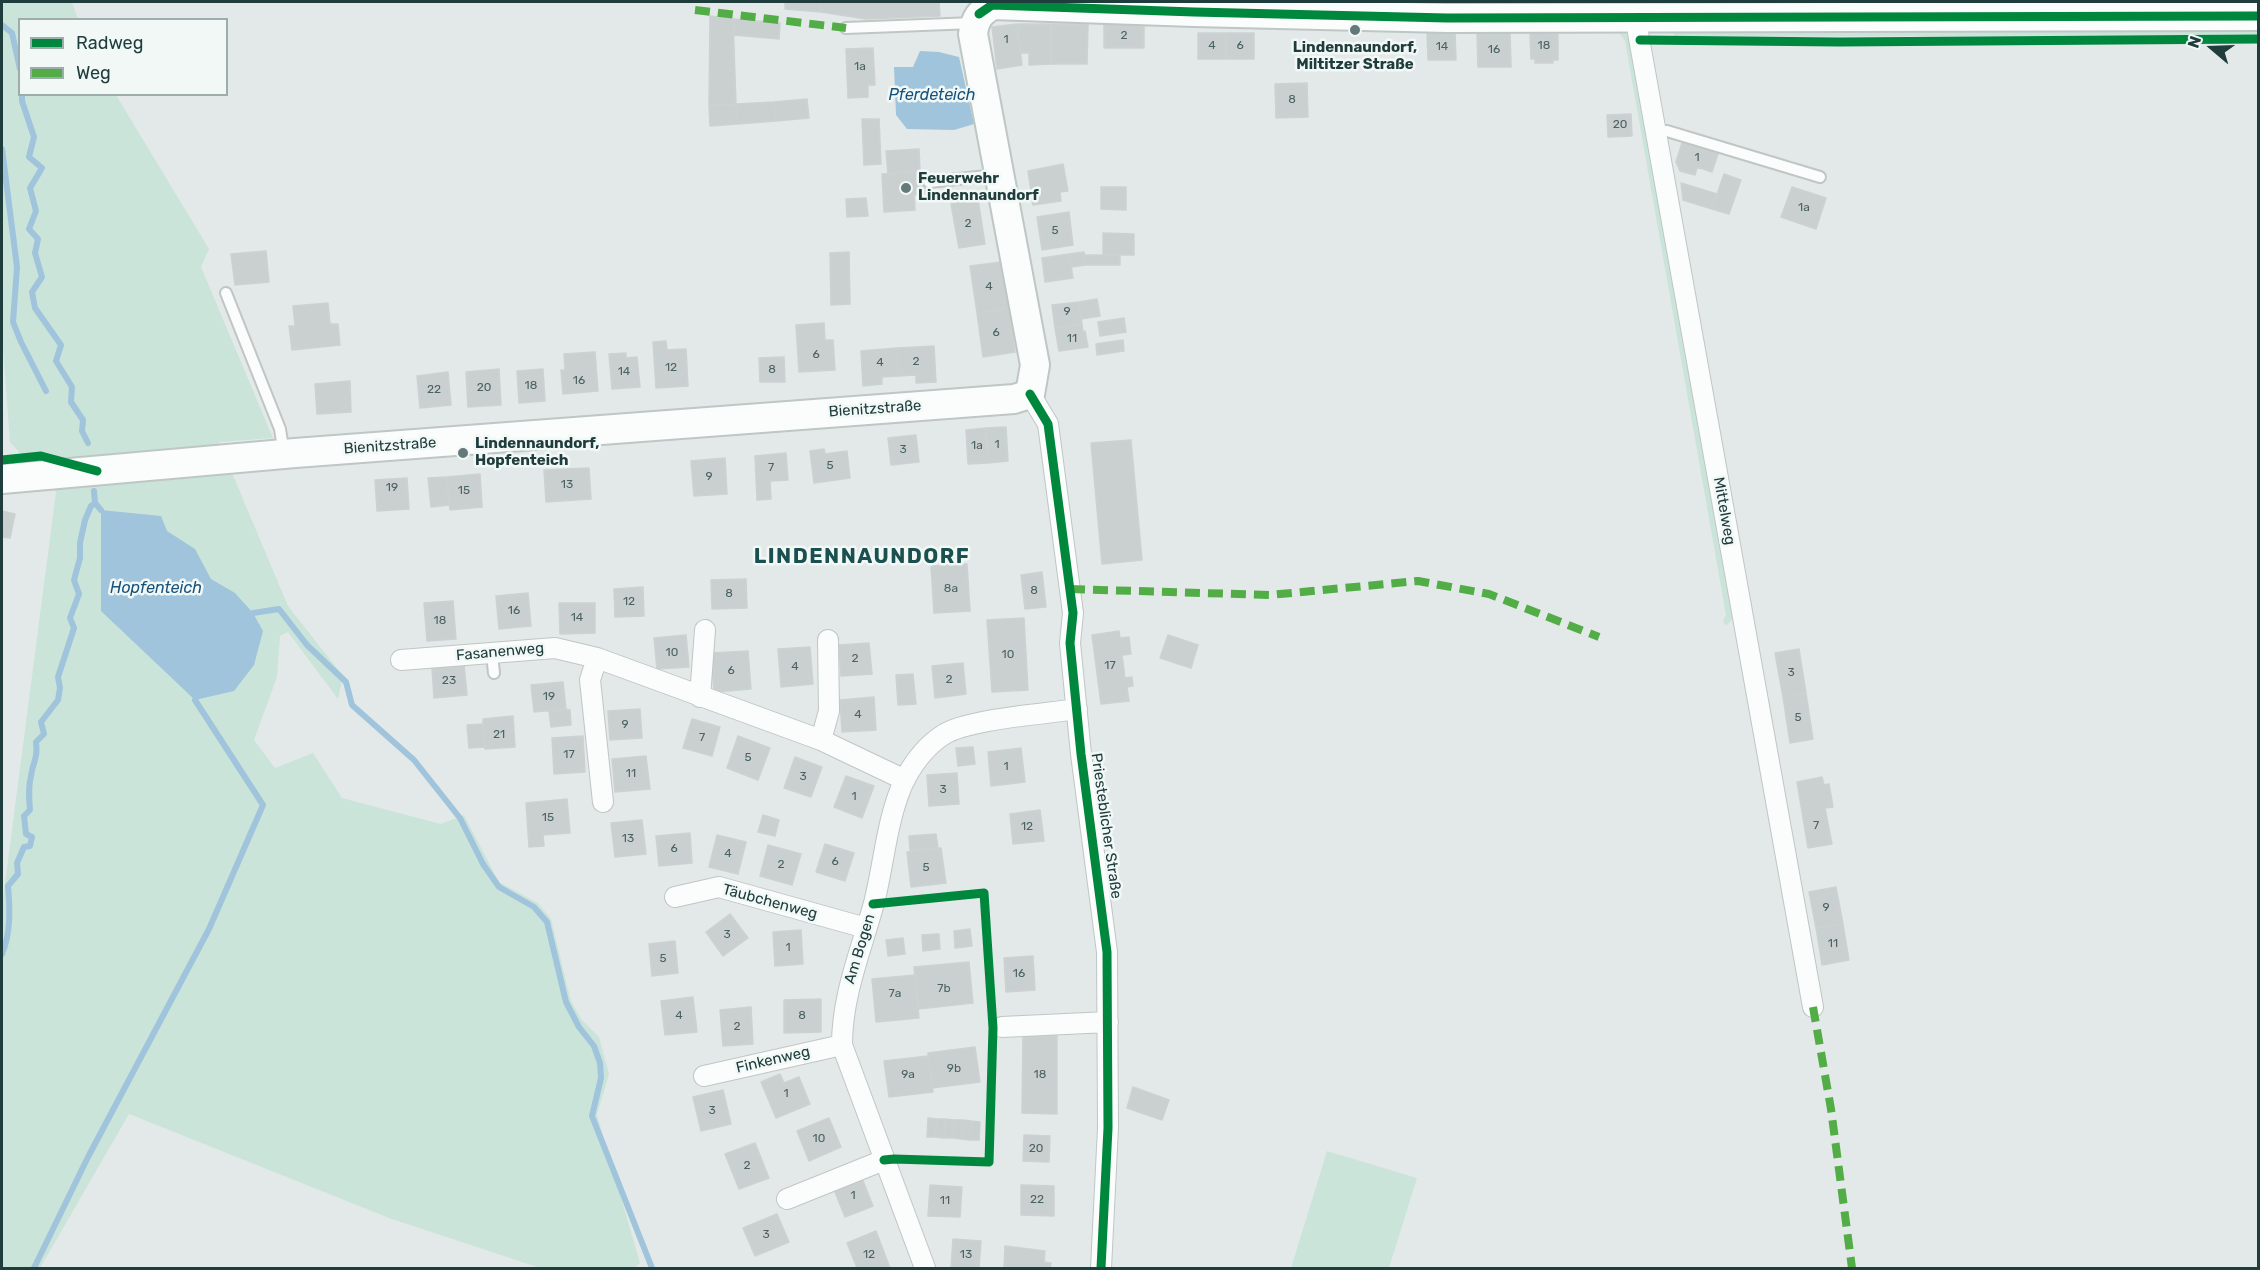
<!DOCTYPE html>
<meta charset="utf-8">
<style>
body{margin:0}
#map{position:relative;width:2260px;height:1270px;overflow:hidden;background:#e3e9e8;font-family:Rubik,sans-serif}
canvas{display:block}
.frame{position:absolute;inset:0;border:3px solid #203d3d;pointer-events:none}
.legend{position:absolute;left:18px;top:18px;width:210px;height:78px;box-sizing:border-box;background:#f1f8f6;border:2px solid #9dadac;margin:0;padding:8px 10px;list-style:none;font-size:18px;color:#203d3d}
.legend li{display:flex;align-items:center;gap:12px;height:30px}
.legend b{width:30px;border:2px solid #9dadac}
.north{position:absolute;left:2182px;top:18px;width:60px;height:60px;-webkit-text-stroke:4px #f1f8f6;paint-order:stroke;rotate:289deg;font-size:16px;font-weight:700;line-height:24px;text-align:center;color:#203d3d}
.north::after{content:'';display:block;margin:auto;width:21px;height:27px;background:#203d3d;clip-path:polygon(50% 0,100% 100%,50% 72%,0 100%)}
</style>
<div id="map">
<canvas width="2260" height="1270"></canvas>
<div class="frame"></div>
<ul class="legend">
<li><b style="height:8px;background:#00873e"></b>Radweg</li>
<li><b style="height:8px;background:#52ad46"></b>Weg</li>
</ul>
<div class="north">N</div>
</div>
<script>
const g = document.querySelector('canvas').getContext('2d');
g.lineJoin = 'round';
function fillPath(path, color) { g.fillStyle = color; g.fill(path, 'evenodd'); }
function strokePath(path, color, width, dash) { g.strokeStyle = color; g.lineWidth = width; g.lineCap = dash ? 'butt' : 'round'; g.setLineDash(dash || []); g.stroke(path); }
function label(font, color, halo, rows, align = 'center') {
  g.font = font + ' Rubik,sans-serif'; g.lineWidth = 5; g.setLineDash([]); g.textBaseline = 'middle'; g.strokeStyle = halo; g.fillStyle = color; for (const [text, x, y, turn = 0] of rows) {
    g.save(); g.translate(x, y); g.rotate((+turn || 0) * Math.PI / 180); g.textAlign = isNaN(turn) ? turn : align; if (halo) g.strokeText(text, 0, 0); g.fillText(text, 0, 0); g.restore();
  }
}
const green = new Path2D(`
 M2,2H72L78,19L20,20V94L116,95L209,249L201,267L273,438L219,442L288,606L343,676L338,699L288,632L280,636L277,677L254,740L275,768L313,753L342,798L441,824L464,815L499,882L538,903L551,919L571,1001L582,1020L599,1037L609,1074L597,1115L640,1263L634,1268H540L389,1218L129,1114L40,1268H2V906L56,492L10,442L2,335Z
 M2258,26V35L1675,37L1671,28Z
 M1619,32H1623L1631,38L1734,617L1726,626L1723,621L1726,615L1625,41Z
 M1327,1151L1417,1178L1389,1268H1291Z`);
const water = new Path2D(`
 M920,51L939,52L959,57L974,124L954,130L907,129L896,115L894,67H913Z
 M101,510L161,516L167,531L195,549L211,579L235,593L253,613L263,631L254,665L234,691L195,700L101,611Z`);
const stream = new Path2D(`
 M2,25L12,33L20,69
 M22,94V101L34,137L29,157L42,168L30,188L36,211L29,229L38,239L35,253L42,277L32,292L35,308L61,345L56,361L72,387L71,402L83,420L82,431L88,443
 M2,149L17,267L13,322L21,342L46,391
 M94,491L95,503L101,510
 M253,613L279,609L307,645L346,682L352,705L414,760L460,818L483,864L499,887L534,907L547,922L566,1002L579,1027L594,1046L600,1063L601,1078L592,1116L652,1268
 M2,954C11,933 10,908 8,886L18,874L17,863L24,847L30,846L32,837L26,834L24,816L30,810C29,798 28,787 31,776C33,761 38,759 36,742L44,734L41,722L58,700L60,688L58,677L74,628L70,618L79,594L74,580L80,558V543L85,520L91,506L95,503
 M34,1268L88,1157L209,929L263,805L195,700`);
const building = new Path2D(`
 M785,2H821V12L785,9Z
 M821,2H939L940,16L866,19L821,12Z
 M710,16L733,19L736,104L709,105Z
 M733,19L780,23L779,39L734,35Z
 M1017,24L1022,65L997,69L992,27Z
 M1017,24H1051V64L1029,65V53H1021Z
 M1051,24H1088L1087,64H1051Z
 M1144,24V48H1104V25Z
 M1455,32L1456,60H1428L1427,33Z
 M1510,32L1511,67H1478L1477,33Z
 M1198,33H1226V59H1198Z
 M1226,33H1254V59H1226Z
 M1530,33H1558V60H1553V63H1535V59H1531Z
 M873,48L875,85H868V97L848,98L846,49Z
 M1307,83L1308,117L1276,118L1275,84Z
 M807,99L809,118L776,121L774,102Z
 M774,102L776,121L737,124L736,104Z
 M736,104L737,124L710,126L709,105Z
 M1631,114L1632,136L1608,137L1607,115Z
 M862,119H879L881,164L864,165Z
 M1682,143L1718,154L1712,172L1697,167L1695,175L1680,171L1676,162Z
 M919,149L920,171L888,174L886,151Z
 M1063,164L1068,191L1060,192L1061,201L1033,205L1028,171Z
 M928,171L930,194L914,195L915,210L884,212L882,174Z
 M1724,174L1741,180L1729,214L1712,209Z
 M1681,183L1717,194L1712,209L1683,200Z
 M1101,187H1126V210L1101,209Z
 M1792,187L1826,198L1816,229L1781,217Z
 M866,198L868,216L847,217L846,199Z
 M978,199L985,244L959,248L951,204Z
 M1069,212L1073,245L1042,250L1037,217Z
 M1103,233L1134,234V255H1103Z
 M266,251L269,282L235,285L231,254Z
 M849,252L850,304L831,305L830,253Z
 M1084,252L1085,265L1071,267L1069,254Z
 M1069,254L1073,278L1045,282L1042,258Z
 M1084,255H1120V265H1085Z
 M1002,262L1009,308L977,313L970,266Z
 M1097,299L1100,316L1081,319L1079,302Z
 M1079,302L1082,324L1055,328L1052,305Z
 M328,303L330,324H338L340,345L292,350L289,326H295L293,306Z
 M1009,308L1015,352L983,357L977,313Z
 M1124,318L1126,332L1100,336L1098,322Z
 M824,323L825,340H833L835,370L799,372L796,325Z
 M1082,324L1083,332L1085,331L1088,347L1059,351L1055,328Z
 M1123,340L1124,351L1097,355L1096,344Z
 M666,341L667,350L686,349L688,386L656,388L653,342Z
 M934,346L936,382L916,383V375L899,376L897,348Z
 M897,348L899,376L882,377V384L863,386L861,351Z
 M595,352L598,391L563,394L561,370H565L564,354Z
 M626,353V358L637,357L640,387L612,389L609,354Z
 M784,357L785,382H760L759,358Z
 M499,369L501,405L468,407L466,372Z
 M543,369L545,401L519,403L517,371Z
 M448,372L451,405L420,408L417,376Z
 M350,381L351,412L317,414L315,384Z
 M1006,427L1008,461L988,463L986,428Z
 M986,428L988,463L968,464L966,430Z
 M916,435L919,462L891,465L888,438Z
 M1131,440L1142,560L1102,564L1091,443Z
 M824,449L825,454L847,451L850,478L814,483L810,451Z
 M786,453L788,480L770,481L771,499L757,500L755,456Z
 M725,458L727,494L694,496L691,461Z
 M589,468L591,499L546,502L544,470Z
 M480,474L482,507L450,510L447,477Z
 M447,477L449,505L431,507L428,478Z
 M407,478L409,509L377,511L375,480Z
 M2,511L15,514L10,538L2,537Z
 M967,564L970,611L934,613L931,566Z
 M1042,572L1046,607L1025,609L1021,575Z
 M746,579L747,608L712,609L711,580Z
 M643,587L644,616L615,617L614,589Z
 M528,593L531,626L499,629L496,596Z
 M453,601L456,639L427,641L424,603Z
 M559,603H595V633L560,634Z
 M1024,618L1028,690L992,692L987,620Z
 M1119,631L1120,638L1129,637L1131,654L1122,655L1125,678L1132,677L1133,686L1127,687L1129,701L1101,704L1092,635Z
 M686,635L689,667L657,669L654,638Z
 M1168,635L1198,645L1191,668L1160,658Z
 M869,643L872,674L841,676L839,645Z
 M810,647L813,684L781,687L778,649Z
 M1799,649L1806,693L1783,697L1775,653Z
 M748,651L751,689L714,692L711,653Z
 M963,663L966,694L935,698L932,666Z
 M464,665L467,695L434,698L432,668Z
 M913,674L916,704L898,705L896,675Z
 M563,682L566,709L534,712L531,685Z
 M1806,693L1813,739L1790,743L1783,697Z
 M874,697L876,730L842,732L840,700Z
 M566,709L570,710L571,725L551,727L549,711Z
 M640,709L642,738L610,740L608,711Z
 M513,716L515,747L485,749L483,719Z
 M692,719L720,727L712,756L683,748Z
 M483,724L485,747L469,748L467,725Z
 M583,736L585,772L554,774L552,738Z
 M738,736L770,748L758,780L727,768Z
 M973,747L975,764L958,766L956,748Z
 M1021,748L1025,782L991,786L988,752Z
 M646,756L650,789L615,792L612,759Z
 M795,757L822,767L811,797L784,788Z
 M957,773L959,804L929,806L927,775Z
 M846,776L874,786L862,818L834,807Z
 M1822,777L1824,785L1829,784L1833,807L1825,808L1832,844L1808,848L1797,782Z
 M567,799L570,833L543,835L544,846L529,847L526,803Z
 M1040,810L1044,841L1013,844L1010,814Z
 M763,815L779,820L775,836L758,832Z
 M642,820L646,854L615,857L611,823Z
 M690,833L692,863L659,866L656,836Z
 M936,834L938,848L910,850L909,836Z
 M717,835L746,842L738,874L709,867Z
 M825,844L854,853L845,881L816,872Z
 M768,845L801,854L792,885L760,876Z
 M941,848L946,883L911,887L907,852Z
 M1836,887L1843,924L1816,928L1809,892Z
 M730,914L748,938L723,956L706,932Z
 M1843,924L1849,960L1822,965L1816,928Z
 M970,929L972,946L955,948L954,931Z
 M801,930L803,964L775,966L773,932Z
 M939,934L940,949L923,951L922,935Z
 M903,938L905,954L888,956L886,940Z
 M675,941L678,973L652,976L649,944Z
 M1033,956L1035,990L1006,992L1004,958Z
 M969,962L973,1003L918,1009L914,967Z
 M915,975L919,1018L876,1022L872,979Z
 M693,997L697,1032L665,1035L661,1001Z
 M821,999V1032L784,1033V1000Z
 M751,1007L753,1044L723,1046L720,1010Z
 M1023,1036H1057V1114L1022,1113Z
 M975,1047L980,1082L932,1088L928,1053Z
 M928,1056L933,1092L889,1097L884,1061Z
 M780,1074L784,1083L799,1077L810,1104L776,1118L761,1082Z
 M1133,1087L1169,1100L1162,1120L1127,1108Z
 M723,1090L731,1124L701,1131L693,1097Z
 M829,1118L841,1147L809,1161L797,1131Z
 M928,1118L937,1119L935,1137H927Z
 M937,1119H945L944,1138L935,1137Z
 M945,1119L954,1120L953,1138H944Z
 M954,1120H963L961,1139L953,1138Z
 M963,1120L971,1121L970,1140L961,1139Z
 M971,1121L980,1122L979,1140H970Z
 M1024,1135L1050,1136L1049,1162L1023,1161Z
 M755,1143L769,1178L739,1189L725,1154Z
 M861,1176L873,1206L845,1217L833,1187Z
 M930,1185L962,1187L960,1217L928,1216Z
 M1021,1185L1054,1186V1216L1021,1215Z
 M777,1214L789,1242L755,1256L743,1228Z
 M876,1231L890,1268H857L847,1243Z
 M953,1239L981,1241L979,1268H951Z
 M1005,1246L1045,1251L1044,1262L1051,1263L1050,1268H1004Z`);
const lane = new Path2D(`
 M846,28L974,23
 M1656,132L1667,131L1820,177
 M929,182L997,175
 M226,293L280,429L284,454
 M492,654L494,673`);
const street = new Path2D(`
 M1635,16L1813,1007
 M1030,394L1048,424L1073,613L1070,643L1081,754L1107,952L1108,1128L1101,1268
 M597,658L590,680L603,802
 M401,660L555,648L597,658L821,740L905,780
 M700,697L705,630
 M821,740L829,711L828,640
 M675,897L719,887L866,928
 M1002,1027L1108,1022
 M704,1076L842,1045
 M787,1199L884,1160
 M925,1268L842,1045C842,995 861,951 874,903C884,864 887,816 905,779C914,762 926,746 943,735C967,719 1045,714 1077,709`);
const secondary = new Path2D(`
 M2,479L295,453L1014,399L1030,394L1035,365L973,34C975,18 980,13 992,5L1194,12L1447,18L2258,16`);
const quiet = new Path2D(`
 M695,10L846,28
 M1070,589L1270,595L1418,581L1489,594L1599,637
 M1813,1007L1831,1109L1852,1268`);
const cycleway = new Path2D(`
 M979,14L992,5L1194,12L1447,18L2258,16
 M1640,40L1839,42L2258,39
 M1030,394L1048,424L1073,613L1070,643L1081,754L1107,952L1108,1128L1101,1268
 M2,460L41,456L97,471
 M873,904L984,893L993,1028L989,1162L894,1159L884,1160`);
const markers = [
 [1355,30,6,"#647979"],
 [906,188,6,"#647979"],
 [463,453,6,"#647979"]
];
const numberNames = [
 ["2",1124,36],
 ["1",1006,40],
 ["4",1212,46],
 ["6",1240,46],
 ["18",1544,46],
 ["14",1442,47],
 ["16",1494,50],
 ["1a",860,67],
 ["8",1292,100],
 ["20",1620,125],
 ["1",1697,158],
 ["1a",1804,208],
 ["2",968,224],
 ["5",1055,231],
 ["4",989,287],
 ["9",1067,312],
 ["6",996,333],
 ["11",1072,339],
 ["6",816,355],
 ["2",916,362],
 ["4",880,363],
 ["12",671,368],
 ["8",772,370],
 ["14",624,372],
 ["16",579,381],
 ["18",531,386],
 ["20",484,388],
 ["22",434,390],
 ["1",997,445],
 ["1a",977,446],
 ["3",903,450],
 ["5",830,466],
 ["7",771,468],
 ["9",709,477],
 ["13",567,485],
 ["19",392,488],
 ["15",464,491],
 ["8a",951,589],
 ["8",1034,591],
 ["8",729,594],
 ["12",629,602],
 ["16",514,611],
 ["14",577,618],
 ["18",440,621],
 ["10",672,653],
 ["10",1008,655],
 ["2",855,659],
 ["17",1110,666],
 ["4",795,667],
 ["6",731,671],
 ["3",1791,673],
 ["2",949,680],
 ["23",449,681],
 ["19",549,697],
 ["4",858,715],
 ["5",1798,718],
 ["9",625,725],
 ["21",499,735],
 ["7",702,738],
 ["17",569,755],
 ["5",748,758],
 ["1",1006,767],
 ["11",631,774],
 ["3",803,777],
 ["3",943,790],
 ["1",854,797],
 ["15",548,818],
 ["7",1816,826],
 ["12",1027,827],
 ["13",628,839],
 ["6",674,849],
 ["4",728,854],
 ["6",835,862],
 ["2",781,865],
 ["5",926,868],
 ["9",1826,908],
 ["3",727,935],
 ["11",1833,944],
 ["1",788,948],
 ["5",663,959],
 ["16",1019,974],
 ["7b",944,989],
 ["7a",895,994],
 ["4",679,1016],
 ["8",802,1016],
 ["2",737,1027],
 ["9b",954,1069],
 ["9a",908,1075],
 ["18",1040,1075],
 ["1",786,1094],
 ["3",712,1111],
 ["10",819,1139],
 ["20",1036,1149],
 ["2",747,1166],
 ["1",853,1196],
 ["22",1037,1200],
 ["11",945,1201],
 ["3",766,1235],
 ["12",869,1255],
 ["13",966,1255]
];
const poiNames = [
 ["Lindennaundorf,",1355,48,"center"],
 ["Miltitzer Straße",1355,65,"center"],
 ["Feuerwehr",918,179],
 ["Lindennaundorf",918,196],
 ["Lindennaundorf,",475,444],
 ["Hopfenteich",475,461]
];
const streetNames = [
 ["Bienitzstraße",875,409,-4],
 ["Bienitzstraße",390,446,-4],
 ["Mittelweg",1724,511,80],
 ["Fasanenweg",500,652,-5],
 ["Priesteblicher Straße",1106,826,82],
 ["Täubchenweg",770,902,15],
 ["Am Bogen",860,949,-73],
 ["Finkenweg",773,1060,-13]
];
const waterNames = [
 ["Pferdeteich",932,95],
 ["Hopfenteich",156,588]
];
const districtNames = [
 ["LINDENNAUNDORF",862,557]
];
fillPath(green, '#cbe4d9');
fillPath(water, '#a0c4db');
strokePath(stream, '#a0c4db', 6);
fillPath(building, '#cad0cf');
strokePath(building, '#cbd2d1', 1.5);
strokePath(lane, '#c0c6c5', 14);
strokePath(street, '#c0c6c5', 22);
strokePath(secondary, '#bec7c5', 32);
strokePath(lane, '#fbfcfc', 10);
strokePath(street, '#fbfcfc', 20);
strokePath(secondary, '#fbfcfc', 28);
strokePath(quiet, '#52ad46', 8, [15, 8]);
strokePath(cycleway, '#00873e', 9);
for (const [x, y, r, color] of markers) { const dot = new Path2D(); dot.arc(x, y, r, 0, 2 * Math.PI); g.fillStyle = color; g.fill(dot); strokePath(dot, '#f1f8f6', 2); }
label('12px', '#4b6262', null, numberNames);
label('bold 15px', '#203d3d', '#f1f8f6', poiNames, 'left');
label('15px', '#203d3d', '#f1f8f6', streetNames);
label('italic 16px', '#17527d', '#f1f8f6', waterNames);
g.letterSpacing = '1.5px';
label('bold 21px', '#1b5050', '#f1f8f6', districtNames);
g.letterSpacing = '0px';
</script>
